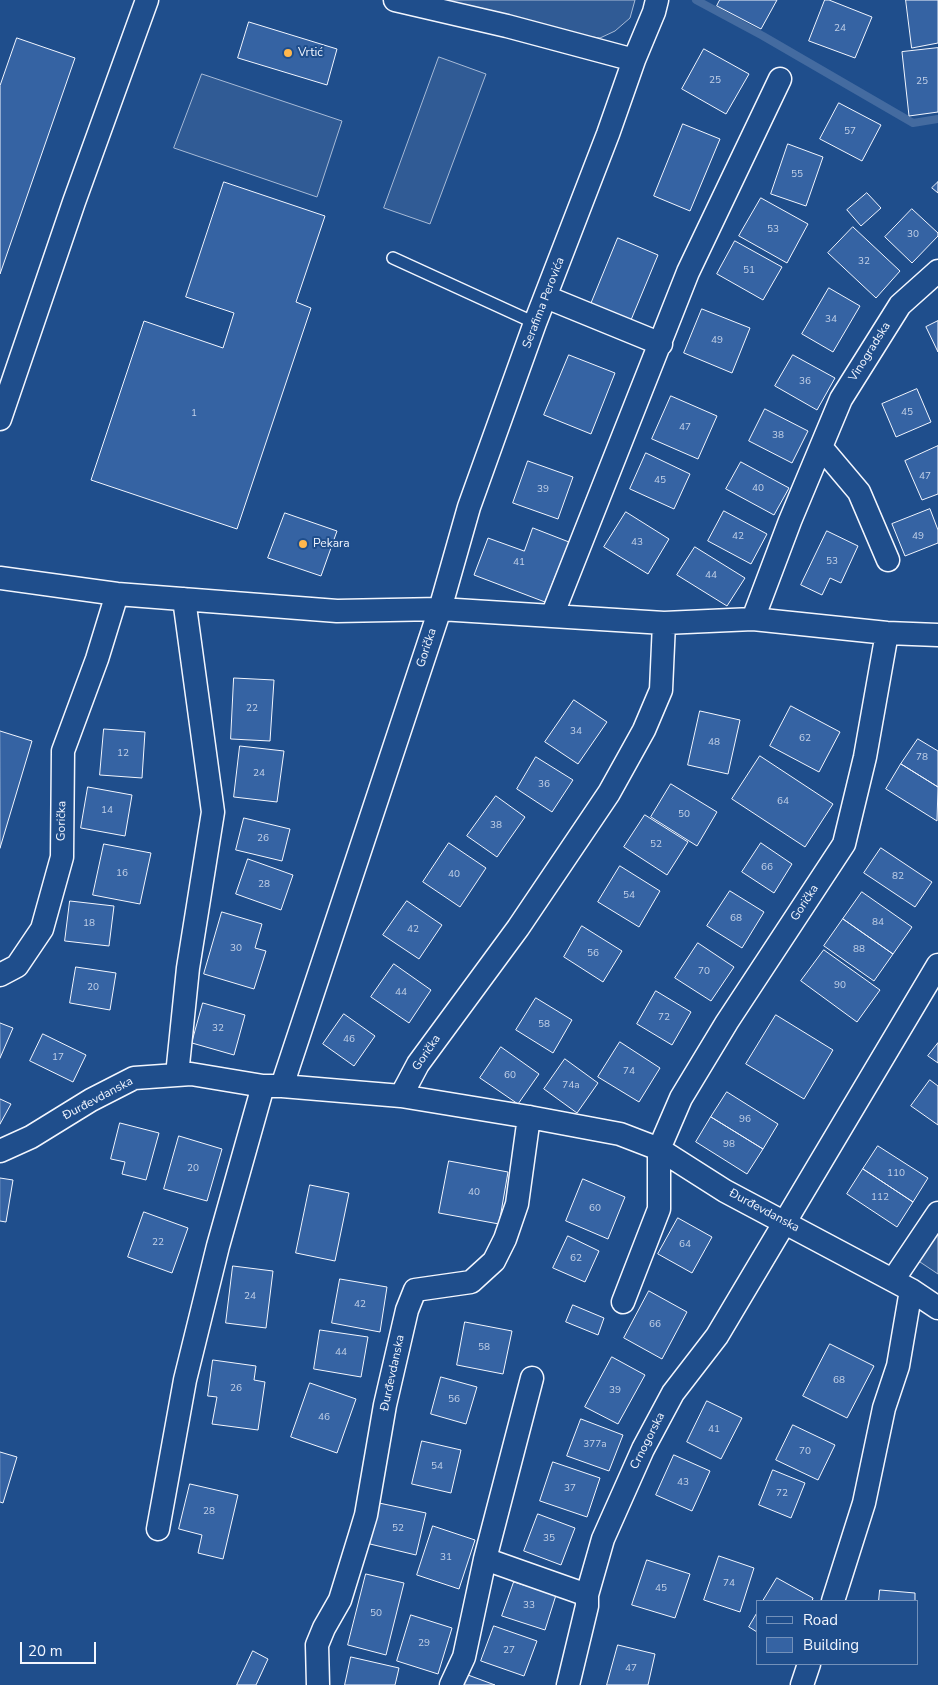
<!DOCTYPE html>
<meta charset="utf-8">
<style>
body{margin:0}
#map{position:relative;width:938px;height:1685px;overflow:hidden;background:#1f4e8c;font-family:"Nunito Sans",sans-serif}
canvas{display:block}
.legend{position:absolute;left:756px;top:1600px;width:162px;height:65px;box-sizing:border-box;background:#1f4e8c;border:1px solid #7391ba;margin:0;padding:6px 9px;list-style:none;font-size:15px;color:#f2f6ff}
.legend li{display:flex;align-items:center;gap:10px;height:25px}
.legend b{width:25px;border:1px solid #7391ba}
.scale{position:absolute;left:20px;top:1642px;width:76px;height:22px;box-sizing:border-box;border:2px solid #f2f6ff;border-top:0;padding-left:6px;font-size:15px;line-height:18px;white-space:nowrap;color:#f2f6ff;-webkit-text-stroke:4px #1f4e8c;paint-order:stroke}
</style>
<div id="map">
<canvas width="938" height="1685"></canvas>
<ul class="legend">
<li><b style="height:6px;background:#1f4e8c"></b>Road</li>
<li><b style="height:14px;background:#3563a3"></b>Building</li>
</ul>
<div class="scale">20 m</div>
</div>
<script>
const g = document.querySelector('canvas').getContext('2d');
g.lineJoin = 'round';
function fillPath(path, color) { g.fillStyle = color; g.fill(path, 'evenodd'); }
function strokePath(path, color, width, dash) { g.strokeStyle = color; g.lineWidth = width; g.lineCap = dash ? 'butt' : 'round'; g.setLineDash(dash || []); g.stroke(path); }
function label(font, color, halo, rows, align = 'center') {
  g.font = font + ' "Nunito Sans",sans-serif'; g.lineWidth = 4; g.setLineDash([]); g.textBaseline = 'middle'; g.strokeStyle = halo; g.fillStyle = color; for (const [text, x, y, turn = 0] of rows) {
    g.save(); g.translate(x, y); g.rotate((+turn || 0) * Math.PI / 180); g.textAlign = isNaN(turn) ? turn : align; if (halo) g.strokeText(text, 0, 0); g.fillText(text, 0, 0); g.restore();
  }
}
const built = new Path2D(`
 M442,0H635L630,18L615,31L600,38L578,35Z
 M439,57L486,74L430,224L384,208Z
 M202,74L342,121L317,197L174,148Z
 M938,1229V1274L917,1260Z`);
const stream = new Path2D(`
 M696,0L763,36L913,123L938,119`);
const building = new Path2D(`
 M720,0H777L761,29L717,6Z
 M825,0H829L872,17L855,58L809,41Z
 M906,0H938V43L912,48Z
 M249,22L337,49L327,85L238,58Z
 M17,38L75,58L0,274V86Z
 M938,48V112L909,116L902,52Z
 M704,49L749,74L726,114L682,89Z
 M839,103L881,125L862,161L820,139Z
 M683,124L720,139L690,211L654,196Z
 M788,144L823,157L806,206L771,194Z
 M224,182L325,216L296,302L311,308L237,529L91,480L144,321L223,348L234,313L186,297Z
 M938,182V193L932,188Z
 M867,193L881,208L861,226L847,210Z
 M761,198L808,224L787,263L739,236Z
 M912,209L938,233V236L912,263L885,237Z
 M853,227L900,271L876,298L828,253Z
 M618,238L658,255L631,320L591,304Z
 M735,241L782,267L763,300L717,274Z
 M829,288L860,306L833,352L802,334Z
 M702,309L750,328L732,373L684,353Z
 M938,321V352L926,327Z
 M569,355L615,373L591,434L544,415Z
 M793,355L835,378L817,410L775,386Z
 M917,389L931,422L896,437L882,404Z
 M671,396L717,416L698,459L652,439Z
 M765,409L808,431L792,463L749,441Z
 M938,446V494L922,500L905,461Z
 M646,453L690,474L674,509L630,489Z
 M528,461L573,477L558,519L513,503Z
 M741,462L789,488L774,515L726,489Z
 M930,509L938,530V543L905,556L892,524Z
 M724,511L767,534L751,564L708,541Z
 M626,512L669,539L648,574L604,547Z
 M285,513L337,531L321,576L268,558Z
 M533,528L569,542L545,602L474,575L488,538L524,551Z
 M827,531L858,546L841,583L830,578L822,595L801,585Z
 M695,547L745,578L727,606L677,575Z
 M234,678L274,680L270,741L231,739Z
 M574,700L607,722L578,764L545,742Z
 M791,706L840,732L819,772L770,746Z
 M700,711L740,720L728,774L688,765Z
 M104,729L145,732L142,778L100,775Z
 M0,731L32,741L0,848Z
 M918,739L938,751V787L901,764Z
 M240,746L284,751L277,802L234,797Z
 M760,756L833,804L805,847L732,799Z
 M536,757L573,780L552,812L517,789Z
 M901,764L938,787L937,821L886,789Z
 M671,784L717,812L697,846L651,817Z
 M88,787L132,795L125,836L81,828Z
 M496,796L525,817L497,857L467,836Z
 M645,815L688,842L667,875L624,847Z
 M244,818L290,829L282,861L236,850Z
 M449,843L486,868L460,907L423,882Z
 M761,843L792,864L774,893L742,872Z
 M104,844L151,853L140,904L93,895Z
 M881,848L932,882L915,907L864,873Z
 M248,859L293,875L281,910L236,894Z
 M620,866L660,891L639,927L598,902Z
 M730,891L764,912L742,948L707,926Z
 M862,892L912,927L893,954L843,919Z
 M70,901L114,906L109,946L65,941Z
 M407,901L442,925L419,959L383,935Z
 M222,912L262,924L255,948L266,951L254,989L204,974Z
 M843,919L893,954L874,981L824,946Z
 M582,926L622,951L603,982L564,957Z
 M698,943L734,967L711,1001L675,978Z
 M824,950L880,990L857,1022L801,981Z
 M394,964L431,990L409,1023L371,997Z
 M76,967L116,973L110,1010L70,1003Z
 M656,991L691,1012L672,1045L637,1024Z
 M536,998L572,1020L553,1053L516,1030Z
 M203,1003L245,1015L234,1055L192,1043Z
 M344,1014L375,1036L354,1066L323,1044Z
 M776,1015L833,1050L804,1099L746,1064Z
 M0,1023L13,1028L0,1058Z
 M43,1034L86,1055L73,1082L30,1061Z
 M620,1042L660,1068L639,1102L598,1077Z
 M938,1043V1063L928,1056Z
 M501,1047L539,1074L518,1104L480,1078Z
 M565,1059L598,1083L577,1113L544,1089Z
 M930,1080L938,1086V1125L911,1106Z
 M727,1092L778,1124L763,1149L711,1117Z
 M0,1099L11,1104L0,1124Z
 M711,1117L763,1149L747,1174L696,1142Z
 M120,1123L159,1133L146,1180L122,1174L125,1162L111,1159Z
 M179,1136L222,1149L207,1201L164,1189Z
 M878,1146L928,1178L913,1202L863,1169Z
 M449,1161L508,1172L499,1224L439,1213Z
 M863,1169L913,1202L897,1227L847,1194Z
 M0,1178L13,1180L6,1222L0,1221Z
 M583,1179L625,1197L608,1239L566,1221Z
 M310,1185L349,1193L335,1261L296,1253Z
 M144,1212L188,1228L172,1273L128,1257Z
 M678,1218L712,1237L692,1273L658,1254Z
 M568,1236L599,1251L585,1282L553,1268Z
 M233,1266L273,1271L266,1328L226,1323Z
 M340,1279L387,1287L380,1332L332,1323Z
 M649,1291L687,1312L662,1359L624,1338Z
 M573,1305L604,1318L598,1335L566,1322Z
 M465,1322L512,1331L503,1374L457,1365Z
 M320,1330L368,1337L361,1377L314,1369Z
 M830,1344L874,1366L847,1418L803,1396Z
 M612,1357L645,1375L618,1424L585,1407Z
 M213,1360L256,1366L254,1380L265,1382L258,1430L212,1424L217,1397L208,1396Z
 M441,1377L477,1387L466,1424L431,1414Z
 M310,1383L356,1399L337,1453L291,1437Z
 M707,1401L742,1418L721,1459L687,1442Z
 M581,1419L623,1435L609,1471L567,1456Z
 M793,1425L835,1445L818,1480L776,1460Z
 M422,1441L461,1450L451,1493L412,1484Z
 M0,1452L17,1457L3,1503L0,1502Z
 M674,1455L710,1471L692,1511L656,1495Z
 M553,1462L600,1478L587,1517L540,1501Z
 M773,1470L805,1483L791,1518L759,1505Z
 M190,1484L238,1495L223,1559L198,1553L202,1535L179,1529Z
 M379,1503L426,1513L416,1555L370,1544Z
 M538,1514L575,1528L561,1565L524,1551Z
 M433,1526L475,1540L459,1589L417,1575Z
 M719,1556L754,1568L740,1612L704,1600Z
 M647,1560L690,1574L675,1618L632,1605Z
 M366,1574L404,1583L386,1655L348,1645Z
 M777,1578L813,1598L812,1601H763Z
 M514,1582L556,1595L545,1630L502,1616Z
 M880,1590L915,1593V1601H879Z
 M757,1613V1632L749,1627Z
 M411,1615L452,1628L438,1674L397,1661Z
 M494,1626L537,1641L524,1676L481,1661Z
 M618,1645L655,1654L648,1685H607Z
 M253,1651L268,1659L256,1685H237Z
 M351,1657L399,1668L395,1685H345Z
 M468,1675L495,1685H464Z`);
const lane = new Path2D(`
 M393,258L535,323`);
const street = new Path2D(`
 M395,0L507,26L634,60
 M546,297L661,344
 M0,419L74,202L147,0
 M821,447L859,492L888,560
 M0,578L117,594L337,611L440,609L664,623L753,619L887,633L938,635
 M552,616L688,272L780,79
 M753,619L790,521L841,399L900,305L938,271
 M0,975L17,966L42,929L62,857L63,751L97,659L117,594
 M177,1075L188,968L213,812L184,599
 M282,1086L440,609L469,507L535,323L608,134L634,60L654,12L657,0
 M401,1096L418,1064L518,928L609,793L644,730L661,690L664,623
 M0,1151L31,1137L91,1100L134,1078L191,1074L263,1086H282L401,1096L529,1117L620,1134L659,1149L725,1191L911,1290L938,1308
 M893,1280L938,1213
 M623,1302L659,1209V1149L681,1098L727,1022L844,844L865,757L887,633
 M158,1529L185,1380L218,1246L263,1086
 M485,1559L587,1595
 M833,1601L864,1503L884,1408L898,1366L911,1290
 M318,1685L317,1645L324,1628L340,1600L360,1535L366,1515L385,1405L407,1310L415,1290L471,1282L494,1261L505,1239L517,1204L529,1117
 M451,1685L464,1657L485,1559L532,1378
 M568,1685L587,1606V1595L603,1539L643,1449L673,1393L717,1336L938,965
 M802,1685L809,1664`);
const markers = [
 [288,53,5,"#ffb74d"],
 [303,544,5,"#ffb74d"]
];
const numberNames = [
 ["24",840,29],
 ["25",715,81],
 ["25",922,82],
 ["57",850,132],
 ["55",797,175],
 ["53",773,230],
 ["30",913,235],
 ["32",864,262],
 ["51",749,271],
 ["34",831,320],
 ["49",717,341],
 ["36",805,382],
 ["45",907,413],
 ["1",194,414],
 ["47",685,428],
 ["38",778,436],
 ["47",925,477],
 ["45",660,481],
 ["40",758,489],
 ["39",543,490],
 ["42",738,537],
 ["49",918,537],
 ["43",637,543],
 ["53",832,562],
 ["41",519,563],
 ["44",711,576],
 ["22",252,709],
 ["34",576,732],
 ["62",805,739],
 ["48",714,743],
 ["12",123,754],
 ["78",922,758],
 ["24",259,774],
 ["36",544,785],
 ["64",783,802],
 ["14",107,811],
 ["50",684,815],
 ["38",496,826],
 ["26",263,839],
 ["52",656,845],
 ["66",767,868],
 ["16",122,874],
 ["40",454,875],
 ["82",898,877],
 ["28",264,885],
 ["54",629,896],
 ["68",736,919],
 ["84",878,923],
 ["18",89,924],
 ["42",413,930],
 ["30",236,949],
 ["88",859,950],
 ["56",593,954],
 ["70",704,972],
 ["90",840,986],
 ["20",93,988],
 ["44",401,993],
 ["72",664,1018],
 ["58",544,1025],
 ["32",218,1029],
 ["46",349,1040],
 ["17",58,1058],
 ["74",629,1072],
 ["60",510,1076],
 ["74a",571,1086],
 ["96",745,1120],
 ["98",729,1145],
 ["20",193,1169],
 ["110",896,1174],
 ["40",474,1193],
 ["112",880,1198],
 ["60",595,1209],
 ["22",158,1243],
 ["64",685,1245],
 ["62",576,1259],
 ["24",250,1297],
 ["42",360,1305],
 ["66",655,1325],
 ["58",484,1348],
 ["44",341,1353],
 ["68",839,1381],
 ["26",236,1389],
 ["39",615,1391],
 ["56",454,1400],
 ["46",324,1418],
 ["41",714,1430],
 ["377a",595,1445],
 ["70",805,1452],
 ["54",437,1467],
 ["43",683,1483],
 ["37",570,1489],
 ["72",782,1494],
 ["28",209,1512],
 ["52",398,1529],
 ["35",549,1539],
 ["31",446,1558],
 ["74",729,1584],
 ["45",661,1589],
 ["33",529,1606],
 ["50",376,1614],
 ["29",424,1644],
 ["27",509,1651],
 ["47",631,1669]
];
const poiNames = [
 ["Vrtić",298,53],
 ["Pekara",313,544]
];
const streetNames = [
 ["Serafima Perovića",544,303,-69],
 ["Vinogradska",870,352,-58],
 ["Gorička",427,648,-72],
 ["Gorička",62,821,-89],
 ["Gorička",805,903,-57],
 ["Gorička",427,1053,-56],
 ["Đurđevdanska",98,1099,-28],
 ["Đurđevdanska",764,1211,28],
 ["Đurđevdanska",393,1373,-78],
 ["Crnogorska",648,1441,-63]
];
fillPath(built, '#305b95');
strokePath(built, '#a8bbd7', 1);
strokePath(stream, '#446ba0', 8);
fillPath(building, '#3563a3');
strokePath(building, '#f2f6ff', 1);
strokePath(lane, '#f2f6ff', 14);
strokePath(street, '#f2f6ff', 25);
strokePath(lane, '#1f4e8c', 11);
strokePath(street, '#1f4e8c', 22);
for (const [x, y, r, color] of markers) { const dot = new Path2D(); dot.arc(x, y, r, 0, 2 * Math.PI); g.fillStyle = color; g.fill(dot); strokePath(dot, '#1f4e8c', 2); }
label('10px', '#c3d1e8', null, numberNames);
label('12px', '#f2f6ff', '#1f4e8c', poiNames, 'left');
label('12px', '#f2f6ff', '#1f4e8c', streetNames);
</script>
